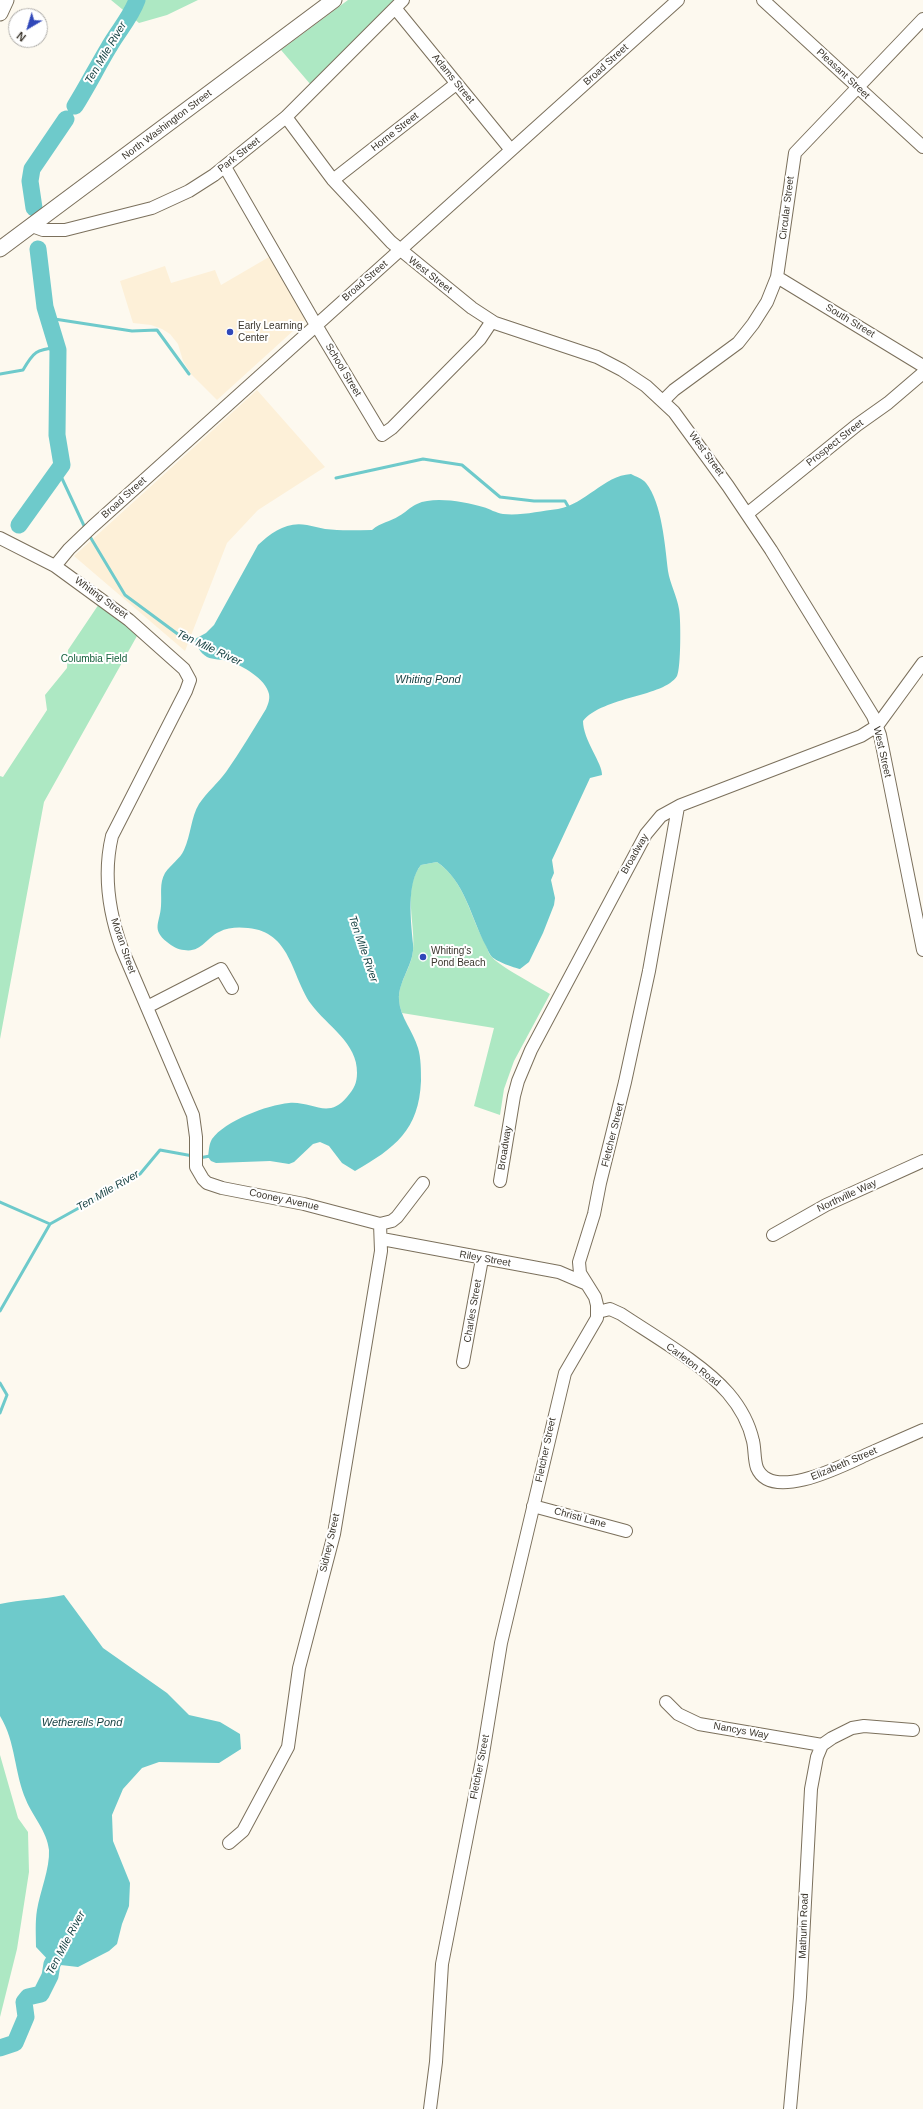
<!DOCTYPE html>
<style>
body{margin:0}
#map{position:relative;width:923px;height:2109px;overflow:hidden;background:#fdf9ef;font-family:Helvetica,sans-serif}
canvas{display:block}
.north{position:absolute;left:8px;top:8px;width:40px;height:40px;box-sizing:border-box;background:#fff;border:1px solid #b1afab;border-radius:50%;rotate:218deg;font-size:11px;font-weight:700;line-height:16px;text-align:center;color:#3b362d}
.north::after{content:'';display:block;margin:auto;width:14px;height:18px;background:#3048b9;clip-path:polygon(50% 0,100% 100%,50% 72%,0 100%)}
</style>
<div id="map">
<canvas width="923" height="2109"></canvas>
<div class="north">N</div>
</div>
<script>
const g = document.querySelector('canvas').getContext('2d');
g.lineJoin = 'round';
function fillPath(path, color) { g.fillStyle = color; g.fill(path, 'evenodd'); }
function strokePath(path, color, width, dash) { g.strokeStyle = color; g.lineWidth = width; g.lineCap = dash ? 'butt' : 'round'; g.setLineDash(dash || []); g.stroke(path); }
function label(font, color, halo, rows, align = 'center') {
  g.font = font + ' Helvetica,sans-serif'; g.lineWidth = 4; g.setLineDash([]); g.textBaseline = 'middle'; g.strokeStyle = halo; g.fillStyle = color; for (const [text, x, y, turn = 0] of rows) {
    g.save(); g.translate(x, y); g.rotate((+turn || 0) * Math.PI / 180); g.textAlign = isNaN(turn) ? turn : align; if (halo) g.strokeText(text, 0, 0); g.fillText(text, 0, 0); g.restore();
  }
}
const built = new Path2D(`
 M269,257L305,318L304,321L217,400L191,374L183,361L178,344L170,334L162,329L151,325L133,323L120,281L165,266L171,283L215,270L221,285Z
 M257,390L325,467L258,510L227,543L185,651L74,556Z`);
const green = new Path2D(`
 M111,0H198L167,15L139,23Z
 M348,0H395L311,85L281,50Z
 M101,601L135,616L142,627L44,802L0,1039V776L3,777L47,710L45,695L67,668L68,650Z
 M437,862C466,882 470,918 486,945C488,949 488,953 491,956C497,965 539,987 550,994L514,1061L504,1089L500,1115L474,1106L494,1028L402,1013C392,986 410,975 413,951C416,925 402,888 421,865Z
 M0,1755L18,1818L28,1832L29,1872L17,1949L0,2017Z`);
const water = new Path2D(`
 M631,474C636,477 642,478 646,483C662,503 665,546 668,571C670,584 677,596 679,609C681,619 681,668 677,676C664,697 604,696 583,721C583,740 603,764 602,775L590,778L552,860L554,873L551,880L555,898L554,905L543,933L529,962L520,969C514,968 496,961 492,957C489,954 488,950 486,946C471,918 465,881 437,862L421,865C406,883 411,922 413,944C415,964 398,980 399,1000C400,1017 413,1031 418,1048C421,1058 421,1070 421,1081C419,1130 395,1148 355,1171L342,1163L329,1146L320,1142L313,1144L294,1162L289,1164L270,1161L216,1163L211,1161L208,1157C209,1150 209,1144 212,1139C225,1121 267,1105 289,1103C313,1101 328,1120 347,1097C354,1089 357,1083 357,1073C358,1043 327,1026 311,1004C291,975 291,932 248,928C239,927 228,927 219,932C206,938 201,953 184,950C178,950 172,946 167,942C151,929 160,923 161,906C162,894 159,884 165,873C171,864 180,859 184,850C191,835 191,817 199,804C207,792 218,783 226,772C240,752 253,730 266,709C268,704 270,700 269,694C266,679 242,665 228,661C222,659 213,660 207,657C200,653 197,646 195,639L206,633L214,625L258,545C272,532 287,521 307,525C313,526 319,528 325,529C341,531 357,530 372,530C381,522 390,522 399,516C405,513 410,507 417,504C434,496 465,502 483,507C490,509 496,513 503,514C521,516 540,511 558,509C586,504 603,476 631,474Z
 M64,1595L103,1648L167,1693L189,1715L220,1722L240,1734L241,1749L219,1763L159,1762L142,1768L123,1789L112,1815L113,1841L130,1883L129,1906L122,1924L117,1944L109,1951L78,1967L52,1964L36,1947C36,1935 35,1922 37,1910C40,1892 50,1868 49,1850C47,1831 33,1817 26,1800C14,1773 16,1742 0,1716V1604C21,1599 43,1600 64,1595Z`);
const stream = new Path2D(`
 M48,318L132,331L157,330L189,374
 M0,374L23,370C34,351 36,350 58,347
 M59,472L86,530
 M336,478L423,459L462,465L500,497L534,501H565L569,508
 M89,535L125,595L179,635L199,642
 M199,1158L210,1156
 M0,1202L50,1224
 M0,1311L50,1224L140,1174L160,1150L193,1156
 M0,1383L7,1395L0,1413`);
const river = new Path2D(`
 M75,106C87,87 97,67 109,47C118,31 131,17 137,0
 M34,208L30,181L32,169L66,119
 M19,525L62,465L57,435L58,350L45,307L38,249
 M0,2048L15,2043L26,2017L24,2002L28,1997L41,1994L50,1976L52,1964L64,1944`);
const minor = new Path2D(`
 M763,0L923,147
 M395,8L511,150
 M286,117L333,180L391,242L472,308L495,323L597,357L622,370L646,386L674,412L728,486L771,550L873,716L880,735L923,950
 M225,167L316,325L382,435L392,428L480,339L492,321
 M333,180L456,84
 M32,226L43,230H65L152,208L189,191L214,175L286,117L403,0
 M777,277L923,366
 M663,401L674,390L738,343L753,324L767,302L777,277L795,153L923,19
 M747,514L857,425L888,403L923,373
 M0,538L55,566L129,620L184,669L190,680L186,691L112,836C103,874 109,913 122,949L193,1115L196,1137V1167L203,1179L207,1183L222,1188L304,1204L380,1224L392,1221L397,1217L423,1183
 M55,566L69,549L92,527L678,0
 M147,1007L221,969L232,988
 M500,1181L514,1096L518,1081L531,1050L646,834L661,816L681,805L861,736L877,726L923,663
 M773,1235L826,1205L923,1161
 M382,1239L559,1272L587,1284
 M598,1312L610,1309L621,1314C654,1336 703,1364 728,1393C740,1407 749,1423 753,1441C755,1449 754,1460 757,1468C772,1503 846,1464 868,1454C886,1446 905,1438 923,1430
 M463,1362L482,1259
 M533,1506L626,1531
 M666,1702L678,1714L699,1724L822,1745
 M229,1843L243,1831L288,1747L299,1668L334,1534L381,1251L380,1224
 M430,2109L436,2062L442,1964L482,1760L501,1643L565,1373L597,1318V1305L595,1297L580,1273L579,1262L594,1214L600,1183L625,1082L649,971L678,807
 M790,2109L800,1997L811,1789L817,1757L822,1745L832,1738L852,1728L864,1726L913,1730`);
const major = new Path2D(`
 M0,13L6,0
 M0,249L334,0`);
const markers = [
 [230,332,4,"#3048b9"],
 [423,957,4,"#3048b9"]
];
const streetNames = [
 ["Broad Street",606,65,-42],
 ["Pleasant Street",843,74,43],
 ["Adams Street",453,79,51],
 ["North Washington Street",167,125,-37],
 ["Horne Street",395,132,-38],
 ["Park Street",239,155,-38],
 ["Circular Street",787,208,-83],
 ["West Street",430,275,38],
 ["Broad Street",365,281,-41],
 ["South Street",850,321,31],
 ["School Street",343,370,59],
 ["Prospect Street",835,443,-38],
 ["West Street",706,454,54],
 ["Broad Street",124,498,-42],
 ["Whiting Street",101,598,36],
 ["West Street",882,752,77],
 ["Broadway",635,854,-60],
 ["Moran Street",123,946,71],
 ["Fletcher Street",613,1135,-76],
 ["Broadway",505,1148,-81],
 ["Northville Way",847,1196,-25],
 ["Cooney Avenue",284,1200,12],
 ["Riley Street",485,1259,10],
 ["Charles Street",473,1311,-80],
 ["Carleton Road",693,1365,37],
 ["Fletcher Street",546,1450,-78],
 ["Elizabeth Street",844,1464,-23],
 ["Christi Lane",580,1518,15],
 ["Sidney Street",330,1543,-77],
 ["Nancys Way",741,1731,10],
 ["Fletcher Street",480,1767,-79],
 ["Mathurin Road",804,1926,-88]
];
const poiNames = [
 ["Early Learning",238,326],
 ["Center",238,338],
 ["Whiting's",431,951],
 ["Pond Beach",431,963]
];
const parkNames = [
 ["Columbia Field",94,659]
];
const waterNames = [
 ["Ten Mile River",106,53,-59],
 ["Ten Mile River",209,648,25],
 ["Whiting Pond",428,680],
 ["Ten Mile River",363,949,71],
 ["Ten Mile River",108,1191,-30],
 ["Wetherells Pond",82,1723],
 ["Ten Mile River",66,1943,-62]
];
fillPath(built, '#fdf0d8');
fillPath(green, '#ade8c3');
fillPath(water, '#6ecacb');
strokePath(stream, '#6ecacb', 3);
strokePath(river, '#6ecacb', 17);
strokePath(minor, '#7b705c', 14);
strokePath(major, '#7b705c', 17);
strokePath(minor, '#fff', 12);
strokePath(major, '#fff', 15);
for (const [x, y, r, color] of markers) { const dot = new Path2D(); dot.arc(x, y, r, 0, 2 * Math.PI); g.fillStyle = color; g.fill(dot); strokePath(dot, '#fff', 1.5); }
label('10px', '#3b362d', '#fff', streetNames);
label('10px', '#3b362d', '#fff', poiNames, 'left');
label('10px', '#15613c', '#fff', parkNames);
label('italic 11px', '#143f40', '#fff', waterNames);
</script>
